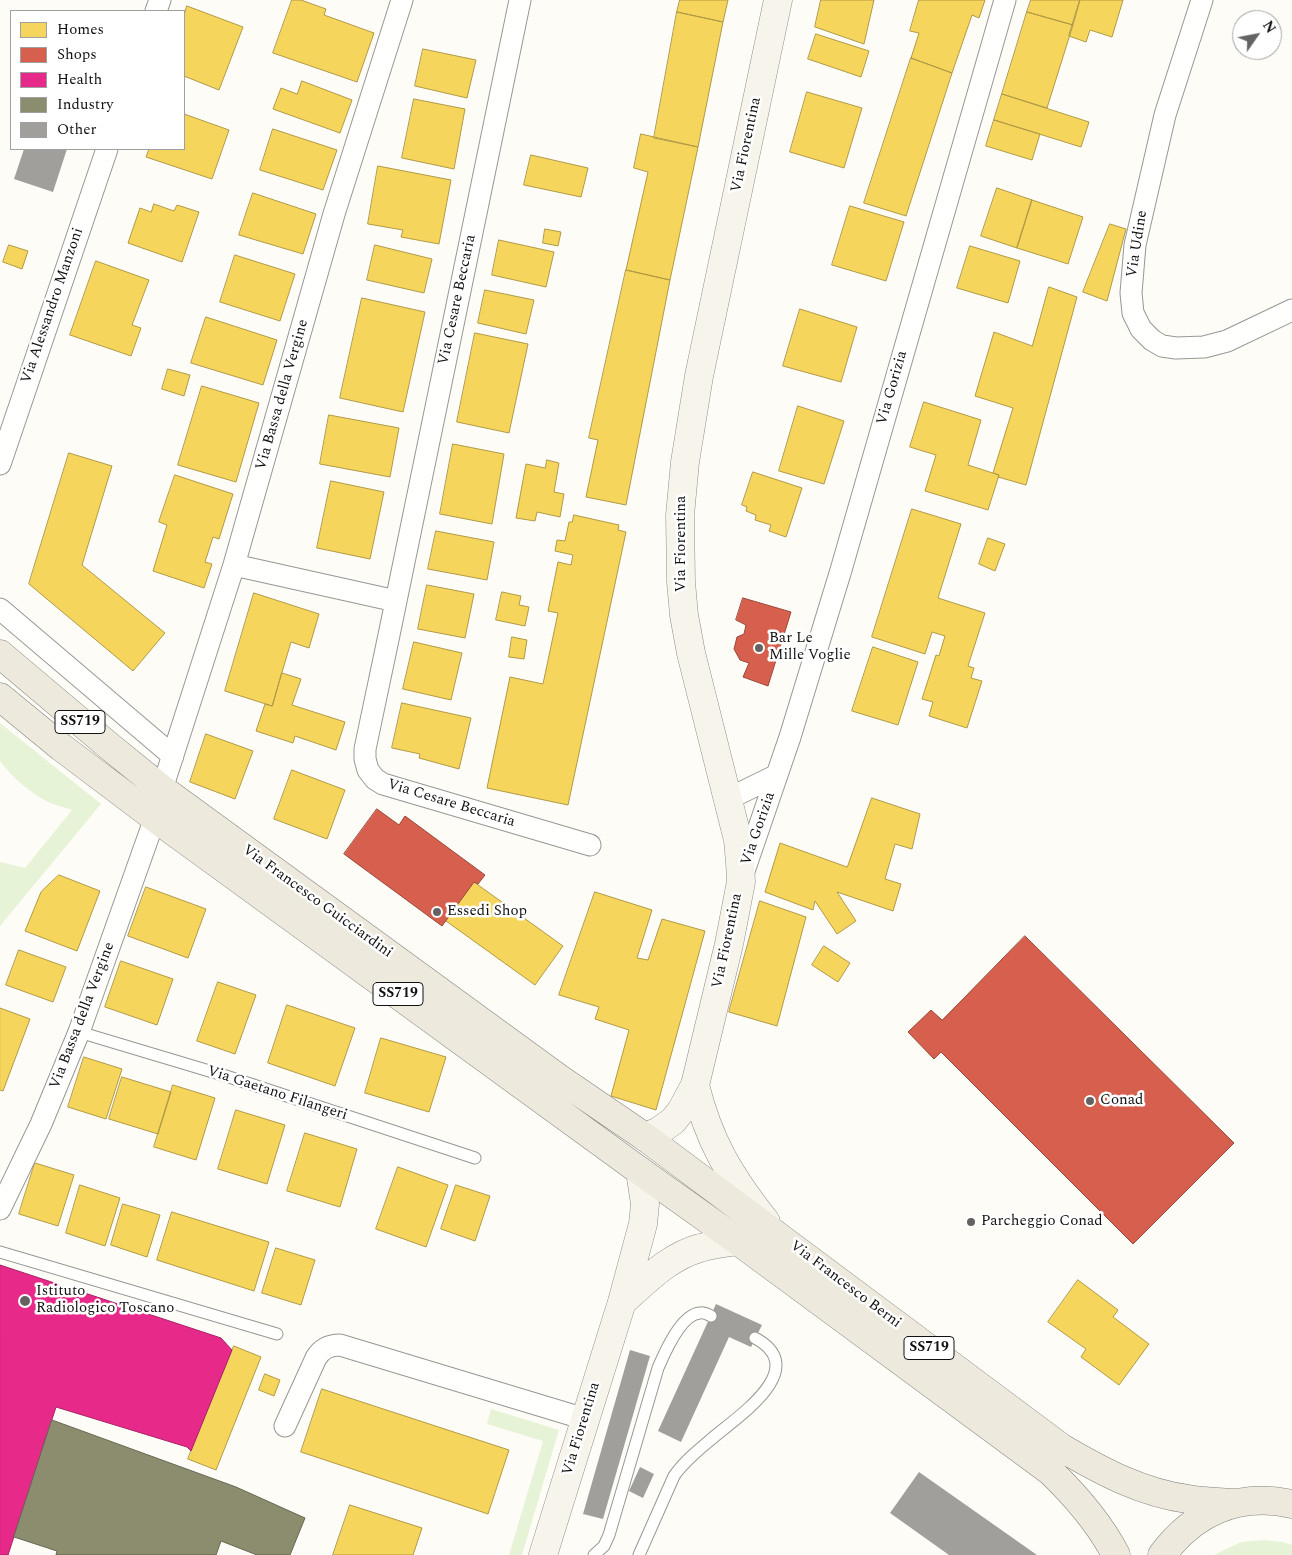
<!DOCTYPE html>
<style>
body{margin:0}
#map{position:relative;width:1292px;height:1555px;overflow:hidden;background:#fdfcf7;font-family:Spectral,serif}
canvas{display:block}
.legend{position:absolute;left:10px;top:10px;width:175px;height:140px;box-sizing:border-box;background:#fff;border:1px solid #a0a0a0;margin:0;padding:6px 9px;list-style:none;font-size:15px;color:#111}
.legend li{display:flex;align-items:center;gap:10px;height:25px}
.legend b{width:25px;border:1px solid #a0a0a0}
.north{position:absolute;left:1232px;top:10px;width:50px;height:50px;box-sizing:border-box;background:#fff;border:1px solid #a0a0a0;border-radius:50%;rotate:57deg;font-size:14px;font-weight:700;line-height:20px;text-align:center;color:#111}
.north::after{content:'';display:block;margin:auto;width:18px;height:22px;background:#646362;clip-path:polygon(50% 0,100% 100%,50% 72%,0 100%)}
</style>
<div id="map">
<canvas width="1292" height="1555"></canvas>
<ul class="legend">
<li><b style="height:14px;background:#f6d55c"></b>Homes</li>
<li><b style="height:14px;background:#d6604d"></b>Shops</li>
<li><b style="height:14px;background:#e7298a"></b>Health</li>
<li><b style="height:14px;background:#8c8c6e"></b>Industry</li>
<li><b style="height:14px;background:#a19f9c"></b>Other</li>
</ul>
<div class="north">N</div>
</div>
<script>
const g = document.querySelector('canvas').getContext('2d');
g.lineJoin = 'round';
function fillPath(path, color) { g.fillStyle = color; g.fill(path, 'evenodd'); }
function strokePath(path, color, width, dash) { g.strokeStyle = color; g.lineWidth = width; g.lineCap = dash ? 'butt' : 'round'; g.setLineDash(dash || []); g.stroke(path); }
function label(font, color, halo, rows, align = 'center') {
  g.font = font + ' Spectral,serif'; g.lineWidth = 5; g.setLineDash([]); g.textBaseline = 'middle'; g.strokeStyle = halo; g.fillStyle = color; for (const [text, x, y, turn = 0] of rows) {
    g.save(); g.translate(x, y); g.rotate((+turn || 0) * Math.PI / 180); g.textAlign = isNaN(turn) ? turn : align; if (halo) g.strokeText(text, 0, 0); g.fillText(text, 0, 0); g.restore();
  }
}
const green = new Path2D(`
 M0,723L101,804L0,926V862L25,868L72,810C64,807 54,805 46,801C28,791 12,777 0,761Z
 M491,1409L559,1430L522,1555H509L543,1441L487,1424Z
 M1264,1540L1283,1542L1292,1545V1555H1214L1241,1542Z`);
const homes = new Path2D(`
 M292,0H301L326,9L324,15L374,33L357,82L273,53Z
 M680,0H728L723,22L677,12Z
 M821,0H874L864,44L815,27Z
 M919,0H985L979,18L972,15L952,73L911,58L919,33L910,31Z
 M1031,0H1080L1073,25L1027,12Z
 M1080,0H1123L1112,37L1090,30L1086,42L1069,36Z
 M187,6L243,27L219,90L184,76V16Z
 M677,12L723,22L698,147L654,138Z
 M1027,12L1073,25L1047,108L1002,94Z
 M816,34L869,51L861,77L808,59Z
 M423,49L476,60L467,98L415,86Z
 M911,58L952,73L906,216L864,203Z
 M302,81L352,100L340,133L273,109L281,88L297,94Z
 M807,92L862,108L844,168L790,152Z
 M1002,94L1089,122L1081,147L994,120Z
 M414,99L465,109L454,169L402,158Z
 M184,114L229,130L212,179L146,157L149,149H184Z
 M994,120L1040,134L1032,160L986,146Z
 M273,129L337,150L323,190L260,170Z
 M641,134L698,147L670,280L626,270L648,172L634,168Z
 M531,155L588,168L581,197L524,185Z
 M378,166L451,180L439,244L401,237L403,230L368,224Z
 M997,188L1032,200L1017,248L981,236Z
 M253,193L316,214L303,254L239,235Z
 M1032,200L1083,217L1068,264L1017,248Z
 M154,204L174,211L177,205L199,212L182,262L128,243L140,208L151,212Z
 M850,206L904,222L886,281L832,265Z
 M1110,224L1126,229L1107,301L1083,292Z
 M545,229L561,232L558,246L543,243Z
 M499,240L554,252L546,287L492,275Z
 M9,245L28,251L22,269L3,262Z
 M375,245L432,259L424,293L367,280Z
 M970,246L1020,261L1008,303L957,288Z
 M235,255L295,274L280,321L220,302Z
 M96,261L149,280L132,325L141,328L131,356L70,335Z
 M626,270L670,280L626,505L586,497L598,440L589,438Z
 M1049,287L1077,297L1026,485L998,477L999,475L993,473L1013,408L975,396L994,332L1032,346Z
 M485,290L534,300L526,334L478,323Z
 M362,298L425,312L403,412L340,398Z
 M800,309L857,327L841,382L783,366Z
 M206,317L277,340L263,385L191,363Z
 M475,333L528,344L509,433L457,422Z
 M168,369L190,375L184,396L162,389Z
 M202,386L259,403L236,482L178,465Z
 M924,402L981,420L968,465L999,475L988,510L925,491L936,455L910,447Z
 M798,406L844,421L824,484L779,471Z
 M329,415L399,428L390,477L320,464Z
 M453,444L504,454L492,524L440,514Z
 M69,453L112,466L82,565L165,633L133,671L29,584Z
 M547,460L559,463L554,492L564,494L560,517L537,512L535,521L516,518L526,464L545,468Z
 M753,472L802,488L786,537L769,531L771,525L755,520L756,515L746,511L747,507L742,505Z
 M175,475L233,494L219,539L213,537L205,562L212,564L204,588L153,571L167,525L159,522Z
 M331,481L384,492L370,559L317,548Z
 M912,509L961,524L938,598L985,613L968,666L974,668L971,678L982,681L967,728L929,716L933,702L922,699L936,655L939,656L945,636L932,632L925,654L872,637Z
 M574,515L619,525L618,530L626,532L568,805L487,788L510,677L543,684L558,613L548,611L558,562L571,565L573,555L555,551L557,540L565,541L569,522H572Z
 M436,531L494,542L487,580L428,569Z
 M988,538L1005,544L995,571L979,564Z
 M427,585L474,594L465,638L418,629Z
 M502,592L521,596L519,605L529,607L525,626L496,620Z
 M254,593L319,614L309,648L291,642L272,706L225,691Z
 M512,637L527,640L524,659L509,657Z
 M414,642L462,653L451,700L403,689Z
 M873,647L918,662L898,725L852,711Z
 M282,673L301,679L292,705L345,722L336,750L295,736L293,743L256,731L265,704L272,706Z
 M402,703L471,718L459,769L419,758L420,754L392,748Z
 M206,734L253,751L235,799L190,782Z
 M292,770L345,790L327,839L274,819Z
 M872,798L920,814L912,849L895,844L885,879L901,884L893,911L837,892L856,921L837,934L815,901L813,910L765,892L780,843L847,867Z
 M59,875L100,891L77,951L25,931L41,892Z
 M474,882L563,946L535,985L446,921Z
 M146,887L206,909L188,958L128,936Z
 M595,892L652,910L637,958L648,960L662,919L705,931L656,1110L611,1096L629,1030L595,1019L599,1007L559,995Z
 M760,901L806,917L777,1026L729,1012Z
 M824,946L850,963L838,982L812,965Z
 M19,950L66,967L53,1002L6,985Z
 M121,961L173,979L157,1025L105,1007Z
 M218,982L256,995L235,1054L197,1041Z
 M287,1005L355,1028L335,1086L268,1063Z
 M0,1008L30,1019L3,1091L0,1090Z
 M381,1038L446,1057L429,1112L365,1093Z
 M84,1057L122,1069L106,1119L68,1107Z
 M122,1077L171,1092L158,1134L109,1119Z
 M173,1085L215,1098L196,1160L154,1147Z
 M236,1110L285,1125L267,1184L218,1169Z
 M305,1133L357,1149L340,1207L287,1191Z
 M35,1163L74,1175L58,1226L19,1214Z
 M398,1167L448,1185L426,1247L376,1229Z
 M80,1185L120,1198L105,1246L66,1233Z
 M456,1185L490,1196L475,1241L441,1229Z
 M123,1204L160,1215L147,1257L111,1245Z
 M172,1212L269,1242L254,1291L157,1260Z
 M276,1248L315,1260L301,1305L262,1293Z
 M1078,1280L1118,1310L1113,1317L1149,1344L1119,1385L1081,1357L1086,1349L1048,1322Z
 M234,1346L261,1357L216,1470L188,1459Z
 M265,1374L280,1380L274,1396L259,1390Z
 M322,1389L509,1450L488,1514L301,1452Z
 M350,1505L422,1528L413,1555H333Z`);
const shops = new Path2D(`
 M743,598L791,612L768,686L743,677L749,663L740,660L734,649L737,637L744,634L746,625L736,620Z
 M377,809L399,825L405,816L485,875L478,884L474,882L442,926L344,854Z
 M1025,936L1234,1143L1133,1244L941,1052L934,1059L908,1032L931,1010L942,1020Z`);
const health = new Path2D(`
 M0,1265L221,1338L232,1350L191,1451L187,1447L56,1407L8,1555H0Z`);
const industry = new Path2D(`
 M52,1420L236,1487L305,1518L290,1555H257L221,1541L216,1555H56L57,1551L14,1537Z`);
const building = new Path2D(`
 M24,149H67L53,192L14,179Z
 M716,1304L762,1325L751,1347L729,1337L681,1442L658,1431Z
 M630,1350L650,1356L603,1519L583,1514Z
 M640,1467L654,1474L643,1498L629,1491Z
 M919,1472L1037,1555H949L890,1513Z`);
const lane = new Path2D(`
 M79,1032L226,1076L475,1158
 M0,1252L277,1334
 M594,1555L604,1546L609,1535L658,1368C664,1354 681,1314 700,1313C704,1312 707,1314 711,1316
 M639,1555L674,1476C685,1460 701,1448 715,1436C740,1415 811,1368 755,1338`);
const street = new Path2D(`
 M520,0L389,635L365,749V759L368,770L375,779L383,784L590,845
 M1202,0L1165,115L1135,245L1131,293L1133,313L1141,329L1152,340L1162,346L1176,348L1204,347L1227,341L1292,310
 M156,11L160,0
 M0,464L107,149
 M234,565L396,601
 M0,609L173,756
 M162,789L234,565L334,214L402,0
 M728,799L777,775
 M743,874L790,737L841,570L1005,0
 M0,1209L41,1124L79,1032L155,818
 M285,1426L316,1358C322,1348 330,1345 340,1345L585,1419`);
const secondary = new Path2D(`
 M695,1085C709,1142 730,1176 766,1222
 M645,1137L659,1131L673,1121L681,1111L695,1085L729,944L741,882L740,862L738,840L691,653L684,615L681,582L680,515L685,462L699,376L778,0
 M622,1302C646,1281 668,1257 700,1248C713,1244 726,1243 738,1241
 M543,1555L622,1302L643,1224L645,1204L640,1171`);
const primary = new Path2D(`
 M0,654L109,746L162,789L560,1079L645,1137L1062,1448C1101,1471 1142,1493 1188,1499C1204,1502 1221,1502 1238,1503
 M0,697L61,747L155,818L640,1171L738,1241L1050,1471C1076,1496 1099,1522 1116,1555
 M1162,1555C1194,1512 1239,1492 1292,1504`);
const markers = [
 [759,648,5,"#646362"],
 [437,912,5,"#646362"],
 [1090,1101,5,"#646362"],
 [971,1222,5,"#646362"],
 [25,1301,6,"#646362"]
];
const shields = [
 [80,722,50],
 [398,994,50],
 [929,1348,50]
];
const shieldNames = [
 ["SS719",80,722],
 ["SS719",398,994],
 ["SS719",929,1348]
];
const streetNames = [
 ["Via Fiorentina",747,145,-78],
 ["Via Udine",1138,244,-81],
 ["Via Cesare Beccaria",458,300,-78],
 ["Via Alessandro Manzoni",53,306,-71],
 ["Via Gorizia",893,388,-74],
 ["Via Bassa della Vergine",283,395,-74],
 ["Via Fiorentina",682,544,-90],
 ["Via Cesare Beccaria",451,804,17],
 ["Via Gorizia",759,829,-71],
 ["Via Francesco Guicciardini",317,902,36],
 ["Via Fiorentina",728,941,-78],
 ["Via Bassa della Vergine",83,1016,-69],
 ["Via Gaetano Filangeri",277,1094,18],
 ["Via Francesco Berni",845,1285,37],
 ["Via Fiorentina",582,1429,-73]
];
const poiNames = [
 ["Bar Le",769,639],
 ["Mille Voglie",769,656],
 ["Essedi Shop",447,912],
 ["Conad",1100,1101],
 ["Parcheggio Conad",981,1222],
 ["Istituto",36,1292],
 ["Radiologico Toscano",36,1309]
];
fillPath(green, '#e7f3d7');
fillPath(homes, '#f6d55c');
strokePath(homes, '#b19a46', 1);
fillPath(shops, '#d6604d');
strokePath(shops, '#9b483b', 1);
fillPath(health, '#e7298a');
strokePath(health, '#a72266', 1);
fillPath(industry, '#8c8c6e');
strokePath(industry, '#676752', 1);
fillPath(building, '#a19f9c');
strokePath(lane, '#979795', 13);
strokePath(street, '#979795', 23);
strokePath(secondary, '#8e8d8b', 29);
strokePath(primary, '#858482', 29);
strokePath(lane, '#fffffe', 11);
strokePath(street, '#fffffe', 21);
strokePath(secondary, '#f6f4eb', 28);
strokePath(primary, '#ede9dc', 28);
for (const [x, y, r, color] of markers) { const dot = new Path2D(); dot.arc(x, y, r, 0, 2 * Math.PI); g.fillStyle = color; g.fill(dot); strokePath(dot, '#fff', 2); }
for (const [x, y, w] of shields) { const box = new Path2D(); box.roundRect(x - w / 2, y - 11.5, w, 23, 4); g.fillStyle = '#fff'; g.fill(box); strokePath(box, '#111', 1); }
label('bold 14px', '#111', null, shieldNames);
label('15px', '#111', '#fff', streetNames);
label('15px', '#111', '#fff', poiNames, 'left');
</script>
